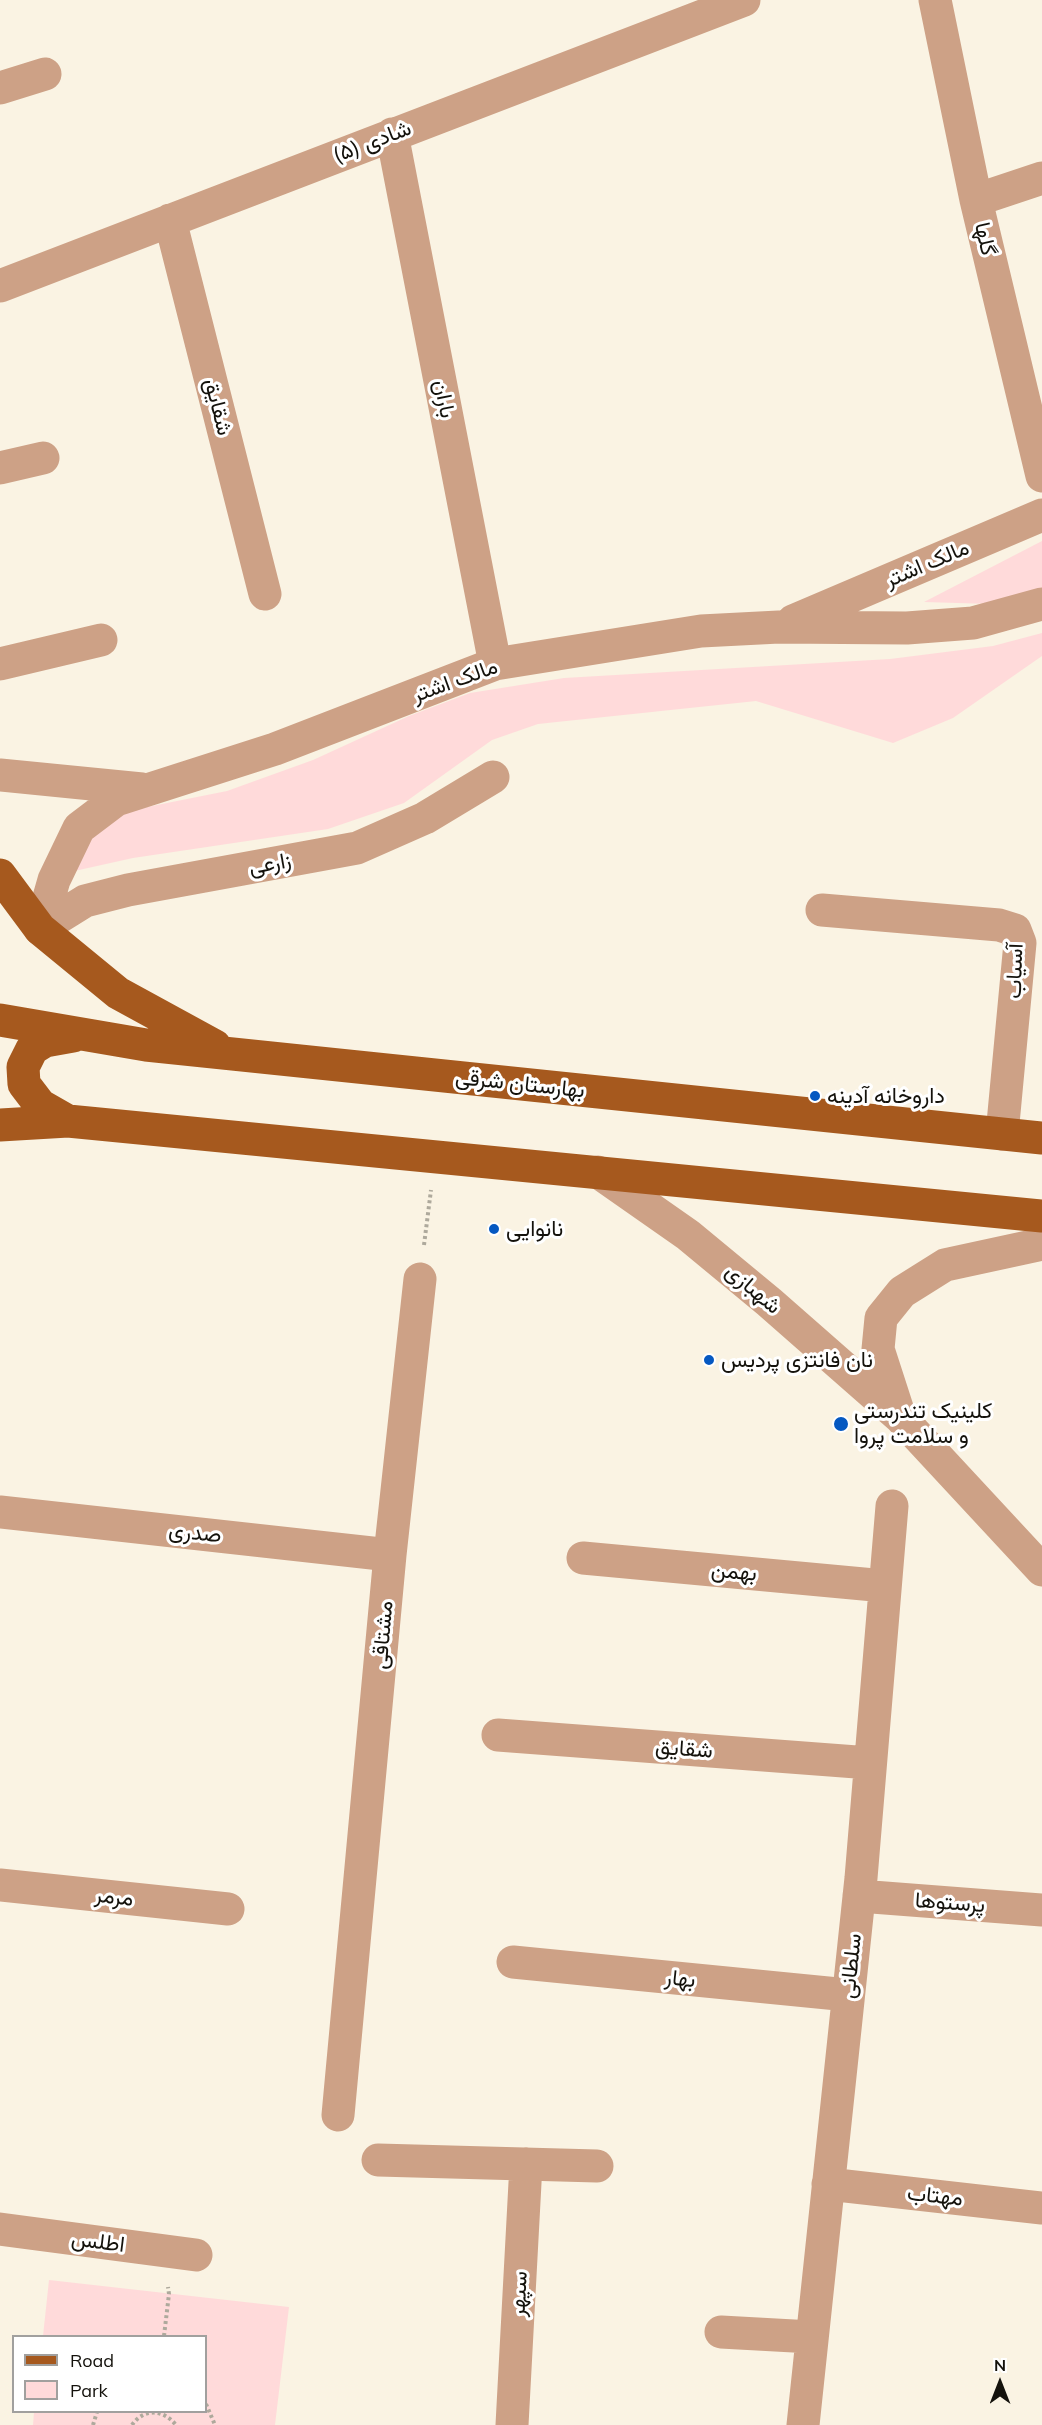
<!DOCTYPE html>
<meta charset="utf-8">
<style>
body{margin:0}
#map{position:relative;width:1042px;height:2425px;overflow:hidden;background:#faf3e3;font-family:Mulish,sans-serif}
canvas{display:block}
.legend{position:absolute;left:12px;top:2335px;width:195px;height:78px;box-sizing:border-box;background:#fff;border:2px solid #a1a09e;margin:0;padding:8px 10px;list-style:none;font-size:18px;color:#14120c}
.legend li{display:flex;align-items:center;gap:12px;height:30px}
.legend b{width:30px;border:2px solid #a1a09e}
.north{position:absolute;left:970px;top:2353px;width:60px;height:60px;-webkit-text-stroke:4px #fff;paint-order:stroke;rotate:0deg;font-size:16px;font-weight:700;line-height:24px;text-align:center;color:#14120c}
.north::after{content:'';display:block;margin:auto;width:21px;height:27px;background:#14120c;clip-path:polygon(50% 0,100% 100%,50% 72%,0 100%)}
</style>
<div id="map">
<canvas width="1042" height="2425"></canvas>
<ul class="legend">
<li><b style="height:8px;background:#a6591e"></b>Road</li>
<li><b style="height:16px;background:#ffdada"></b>Park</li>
</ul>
<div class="north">N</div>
</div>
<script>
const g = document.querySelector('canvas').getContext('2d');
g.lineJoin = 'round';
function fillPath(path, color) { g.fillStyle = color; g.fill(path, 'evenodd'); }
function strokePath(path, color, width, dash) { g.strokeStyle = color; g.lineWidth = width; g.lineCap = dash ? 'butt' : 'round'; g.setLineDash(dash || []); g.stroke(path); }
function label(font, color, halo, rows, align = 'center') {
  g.font = font + ' Mulish,Vazirmatn,sans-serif'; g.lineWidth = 6; g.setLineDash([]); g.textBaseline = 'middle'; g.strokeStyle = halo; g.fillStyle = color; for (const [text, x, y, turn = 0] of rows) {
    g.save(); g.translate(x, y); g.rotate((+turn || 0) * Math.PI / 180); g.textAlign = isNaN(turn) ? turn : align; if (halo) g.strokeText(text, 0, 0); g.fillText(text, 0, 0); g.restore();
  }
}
const green = new Path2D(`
 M1042,541V588L990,604L924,602Z
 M1042,633V656L953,718L893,743L756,701L538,724L492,740L404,803L328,829L133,858L70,872L92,836L127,811L227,791L313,760L409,716L470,693L564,678L890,659L993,646Z
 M49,2280L289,2307L275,2425H33L34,2412H206V2336H43Z`);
const path = new Path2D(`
 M424,1245L431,1190
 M164,2336L169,2294L168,2287
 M206,2404L215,2425
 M93,2425L97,2412
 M132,2425C144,2408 163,2409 176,2425`);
const minor = new Path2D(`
 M935,0L976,200L1042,476
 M0,88L45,74
 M392,134L495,664
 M976,200L1042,178
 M170,220L265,594
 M0,286L744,0
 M0,468L43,458
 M793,621L1042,515
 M0,664L101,640
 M0,775L142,789
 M822,910L999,925L1015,930L1020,943L1002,1134
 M40,929L54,880L79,828L116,800L275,749L495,664L701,631L779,627L907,628L973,623L1042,604
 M40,929L85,901L128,890L357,848L425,818L493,777
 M598,1172L688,1235L769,1302L900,1417L1042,1570
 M900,1417L878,1349L881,1318L902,1292L945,1265L1042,1244
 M0,1512L390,1555
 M583,1558L885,1586
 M498,1735L870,1763
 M0,1885L228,1909
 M859,1896L1042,1910
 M513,1962L848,1995
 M338,2115L390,1555L420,1279
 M378,2160L597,2166
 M828,2184L1042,2208
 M0,2229L196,2255
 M721,2332L812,2337
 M512,2425L526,2164
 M803,2425L861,1878L892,1506`);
const major = new Path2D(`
 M0,875L40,929L118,993L215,1046
 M0,1020L146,1045L1042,1138
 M68,1121L40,1105L24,1084L23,1067L32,1049L45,1041L73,1036
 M0,1125L68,1121L1042,1216`);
const markers = [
 [815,1096,6,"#0558c1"],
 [494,1229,6,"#0558c1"],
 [709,1360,6,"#0558c1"],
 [841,1424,8,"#0558c1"]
];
const streetNames = [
 ["شادی (۵)",372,142,-21],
 ["گلها",985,239,77],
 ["باران",444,399,79],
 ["شقایق",218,407,76],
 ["مالک اشتر",927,564,-23],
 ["مالک اشتر",455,681,-20],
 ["زارعی",270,864,-10],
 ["آسیاب",1015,971,-88],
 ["بهارستان شرقی",520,1084,6],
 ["شهبازی",753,1289,40],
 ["صدری",195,1533,6],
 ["بهمن",734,1572,5],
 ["مشتاقی",383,1635,-85],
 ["شقایق",684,1749,4],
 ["مرمر",114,1897,6],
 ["پرستوها",950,1903,4],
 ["سلطانی",851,1966,-84],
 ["بهار",680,1979,6],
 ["مهتاب",935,2196,6],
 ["اطلس",98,2242,7],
 ["سپهر",519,2294,-87]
];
const poiNames = [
 ["داروخانه آدینه",827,1096],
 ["نانوایی",506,1229],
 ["نان فانتزی پردیس",721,1360],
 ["کلینیک تندرستی",854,1411],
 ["و سلامت پروا",854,1436]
];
fillPath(green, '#ffdada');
strokePath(path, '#aea99c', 4, [3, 3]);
strokePath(minor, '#cda186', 33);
strokePath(major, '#a6591e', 33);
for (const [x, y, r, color] of markers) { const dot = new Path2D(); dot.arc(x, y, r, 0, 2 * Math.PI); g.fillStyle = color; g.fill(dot); strokePath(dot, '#fff', 2); }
label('22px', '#14120c', '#fff', streetNames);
label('22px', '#14120c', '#fff', poiNames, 'left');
</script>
